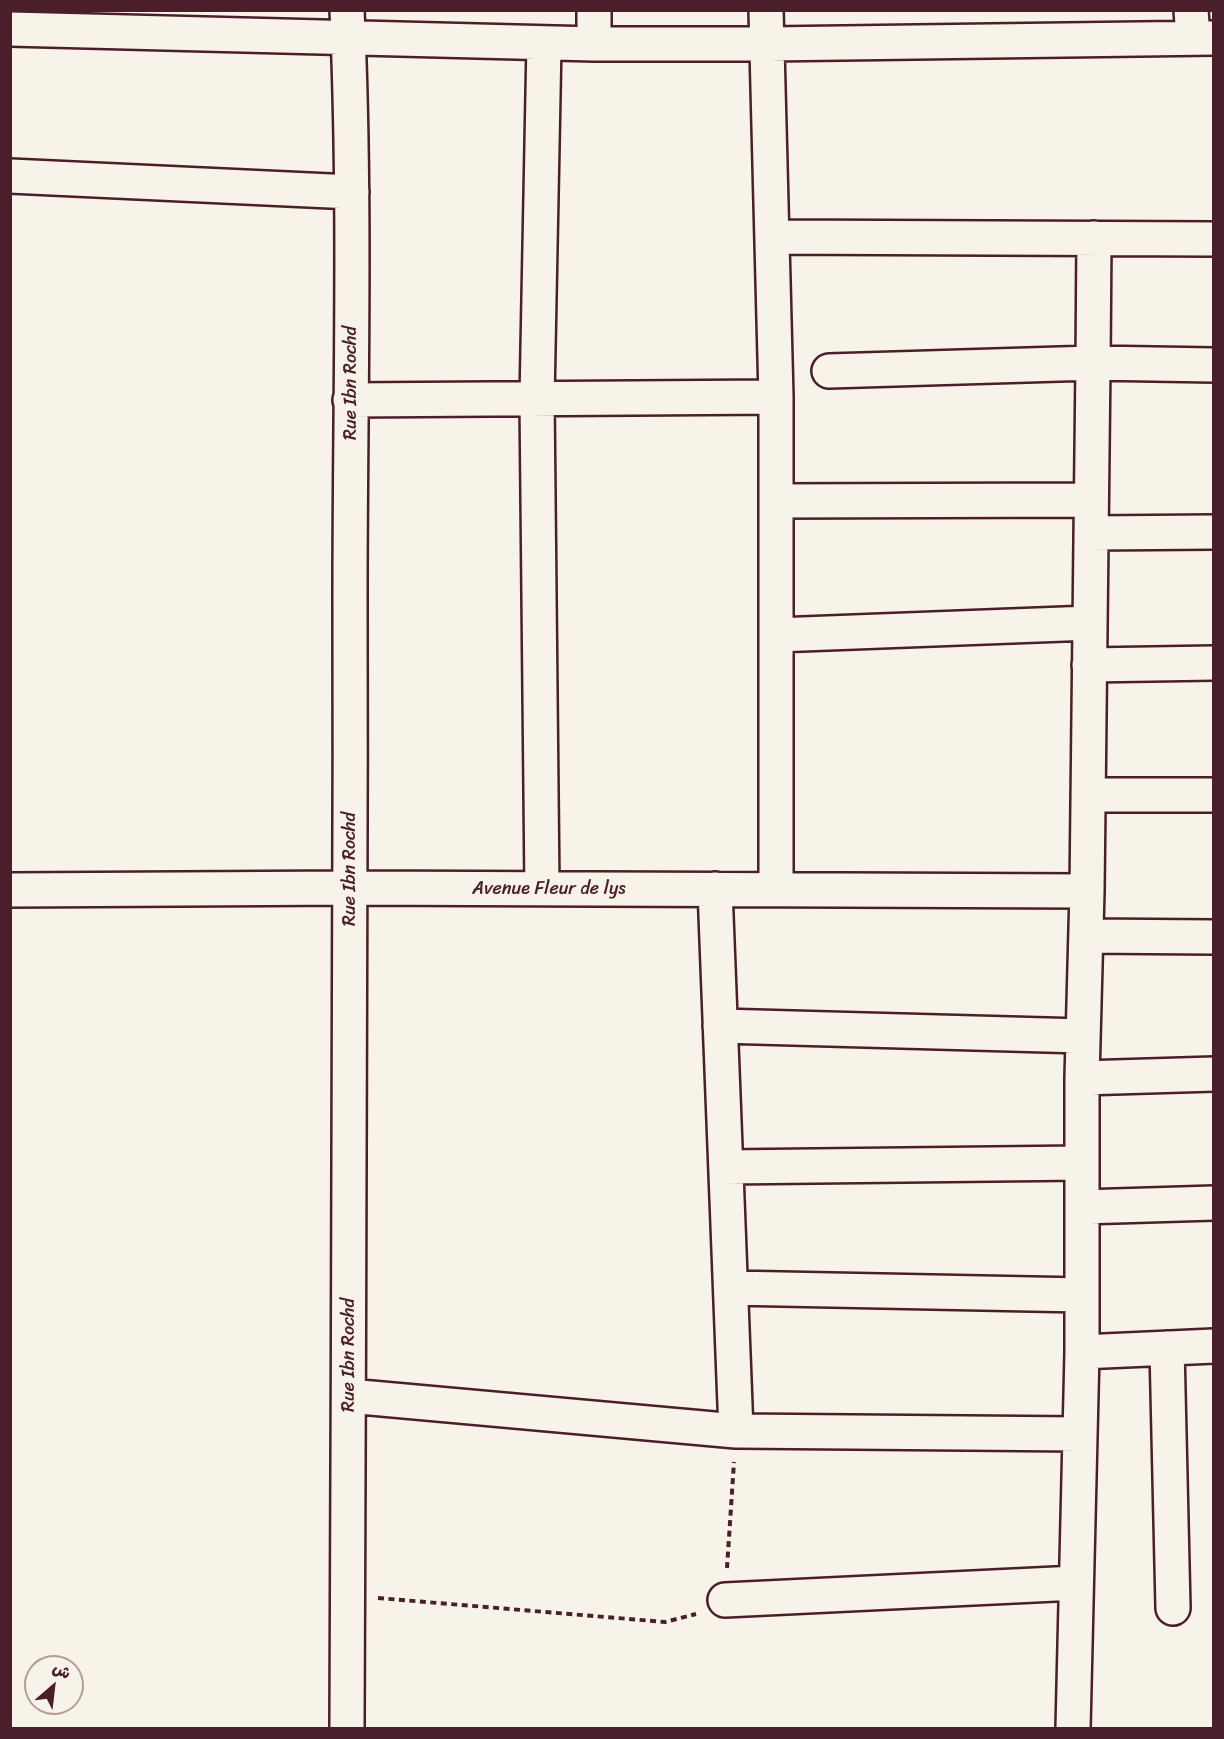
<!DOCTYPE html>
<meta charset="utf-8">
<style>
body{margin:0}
#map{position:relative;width:1224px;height:1739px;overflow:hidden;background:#f7f3e8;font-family:Sriracha,"Playpen Sans Arabic",sans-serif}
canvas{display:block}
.frame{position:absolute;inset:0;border:12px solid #4a1f2b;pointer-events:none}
.north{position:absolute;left:24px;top:1655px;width:60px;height:60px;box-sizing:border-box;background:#f7f3e8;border:2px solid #b29e9c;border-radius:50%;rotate:28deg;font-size:16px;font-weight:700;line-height:24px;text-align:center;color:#4a1f2b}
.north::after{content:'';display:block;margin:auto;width:21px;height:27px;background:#4a1f2b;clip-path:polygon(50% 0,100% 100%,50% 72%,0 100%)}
</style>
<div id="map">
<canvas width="1224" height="1739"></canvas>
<div class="frame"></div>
<div class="north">ش</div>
</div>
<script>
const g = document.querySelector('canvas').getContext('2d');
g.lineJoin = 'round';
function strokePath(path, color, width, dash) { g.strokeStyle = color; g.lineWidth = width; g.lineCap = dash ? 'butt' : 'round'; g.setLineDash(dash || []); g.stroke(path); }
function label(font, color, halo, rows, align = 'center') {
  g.font = font + ' Sriracha,sans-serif'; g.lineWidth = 4.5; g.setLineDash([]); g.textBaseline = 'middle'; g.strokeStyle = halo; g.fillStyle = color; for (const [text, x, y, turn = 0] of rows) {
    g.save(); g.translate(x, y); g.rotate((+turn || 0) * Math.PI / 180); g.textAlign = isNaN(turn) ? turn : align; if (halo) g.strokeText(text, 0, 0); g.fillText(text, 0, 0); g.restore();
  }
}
const path = new Path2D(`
 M727,1568L734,1462
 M378,1598L665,1622L696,1614`);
const minor = new Path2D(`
 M347,10C356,206 350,402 350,597C351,974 348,1351 347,1728
 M594,10V44
 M766,10L776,397V889
 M1191,10L1193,38
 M10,29L594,44H768L1214,38
 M10,176L352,192
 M772,237L1214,239
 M1094,238L1093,363L1214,365
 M829,371L1093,363L1087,891L1082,1078V1352L1073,1728
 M350,400L776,397
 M776,501L1091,500
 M1091,533L1214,532
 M776,635L1090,623
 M1089,665L1214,663
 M1088,795H1214
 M542,889L537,399L544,43
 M715,889L736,1431
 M10,890L351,888L1087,891
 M1086,936L1214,937
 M720,1026L1083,1036
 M1082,1078L1214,1074
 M726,1167L1082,1163
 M1082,1207L1214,1203
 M731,1288L1082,1295
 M1167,1348L1173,1608
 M1082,1352L1214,1346
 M349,1396L736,1431L1080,1434
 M725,1600L1076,1583`);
const streetNames = [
 ["Rue Ibn Rochd",351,383,-90],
 ["Rue Ibn Rochd",350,869,-90],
 ["Avenue Fleur de lys",549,889],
 ["Rue Ibn Rochd",349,1355,-90]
];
strokePath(minor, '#4a1f2b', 38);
strokePath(path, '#4a1f2b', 4, [6, 4.5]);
strokePath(minor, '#f7f3e8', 33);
label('18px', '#4a1f2b', '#f7f3e8', streetNames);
</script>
